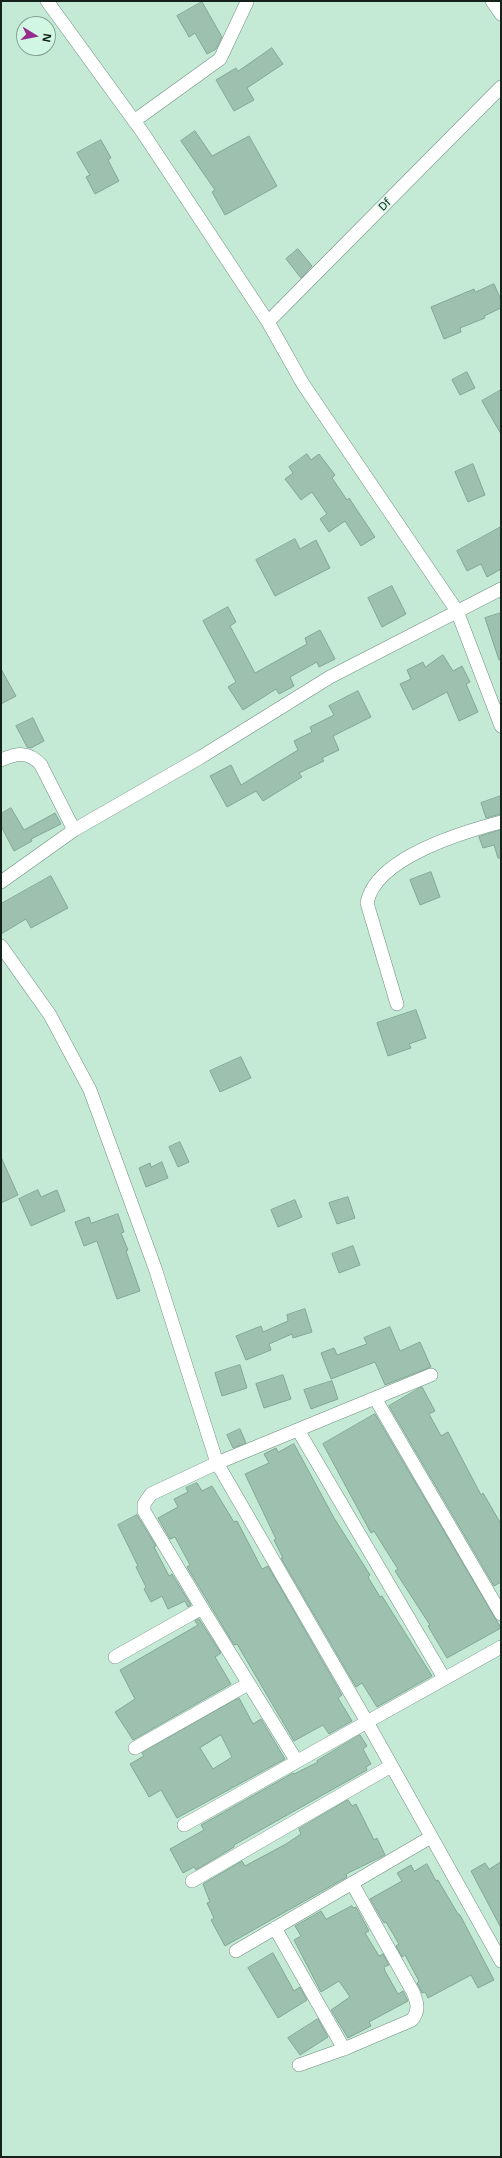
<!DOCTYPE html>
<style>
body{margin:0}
#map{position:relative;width:502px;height:2158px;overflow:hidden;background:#c4ead6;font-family:"Noto Sans",sans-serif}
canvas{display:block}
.frame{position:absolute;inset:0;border:2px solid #14221b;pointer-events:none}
.north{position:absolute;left:16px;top:16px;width:40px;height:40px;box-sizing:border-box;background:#d1f7e3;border:1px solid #85a293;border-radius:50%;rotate:100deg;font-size:11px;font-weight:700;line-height:16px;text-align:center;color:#14221b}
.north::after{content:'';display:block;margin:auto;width:14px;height:18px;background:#982c8c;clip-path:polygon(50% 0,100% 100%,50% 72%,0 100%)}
</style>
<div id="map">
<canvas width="502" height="2158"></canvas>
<div class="frame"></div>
<div class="north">N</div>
</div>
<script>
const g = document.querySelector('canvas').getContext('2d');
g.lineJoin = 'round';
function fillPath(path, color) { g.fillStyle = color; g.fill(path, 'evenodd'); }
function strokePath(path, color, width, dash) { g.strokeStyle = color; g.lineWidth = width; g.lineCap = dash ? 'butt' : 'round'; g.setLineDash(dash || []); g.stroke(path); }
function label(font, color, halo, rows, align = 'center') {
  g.font = font + ' "Noto Sans",sans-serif'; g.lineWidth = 3; g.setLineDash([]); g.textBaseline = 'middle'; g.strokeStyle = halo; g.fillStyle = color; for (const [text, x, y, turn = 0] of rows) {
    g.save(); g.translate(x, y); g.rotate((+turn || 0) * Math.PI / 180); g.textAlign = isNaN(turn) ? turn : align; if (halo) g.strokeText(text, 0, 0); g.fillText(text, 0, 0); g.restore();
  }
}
const building = new Path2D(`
 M202,2L222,37L216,49L207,54L195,33L189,37L177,16Z
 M272,48L283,64L247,88L254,100L234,111L216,80L236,68L238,71Z
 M195,131L212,156L249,136L277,186L225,215L212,192L215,190L181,141Z
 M101,140L111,158L108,160L119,181L95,194L86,177L90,175L77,153Z
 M298,249L312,266L301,278L286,259Z
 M494,284L501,300V308L484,316L485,318L460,328L461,332L444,339L431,307L474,289L475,292Z
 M467,372L475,388L460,395L452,380Z
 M501,390V434L482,401Z
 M307,454L311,460L319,454L335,475L332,478L347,500L349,498L375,537L361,546L345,521L329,532L320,519L327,514L312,492L301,500L285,479L293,473L289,467Z
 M473,464L485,495L468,502L455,472Z
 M501,527V569L487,577L481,564L467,571L457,551Z
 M295,539L300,549L316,540L330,568L275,596L256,560Z
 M392,586L406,614L382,627L368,598Z
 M228,607L236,622L230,626L255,673L307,644L305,638L320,630L335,659L319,667L317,662L290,677L294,686L279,694L276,689L243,710L228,687L236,682L203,621Z
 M501,613V660H499L485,618Z
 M443,655L453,671L462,666L470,682L466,684L478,712L459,721L447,692L413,710L400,684L411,679L407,670L423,662L425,667Z
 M1,669L16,696L1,704Z
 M358,691L371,717L333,736L339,750L322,758L324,761L299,773L302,777L263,801L256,791L227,807L210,776L231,765L241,785L298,750L294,741L312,732L310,727L334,715L329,706Z
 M33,718L44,741L31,748L27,747L16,726Z
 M501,796V814L486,818L481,803Z
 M11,808L24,830L55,813L61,824L31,839L32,841L14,851L1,826V814Z
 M501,830V858H498L494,845L483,848L479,837Z
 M431,872L440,897L420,905L410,880Z
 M51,876L68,908L31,928L26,919L1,934V904Z
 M416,1010L426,1038L409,1044L411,1048L388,1056L377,1023Z
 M241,1057L251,1078L220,1092L210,1071Z
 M180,1142L189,1162L178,1167L169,1147Z
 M1,1157L18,1195L1,1203Z
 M162,1162L168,1178L146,1187L139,1168L150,1163L151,1167Z
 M38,1190L41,1197L57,1190L65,1211L31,1226L19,1199Z
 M348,1197L355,1218L337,1224L329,1203Z
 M295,1200L302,1217L278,1227L271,1210Z
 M118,1214L124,1232L121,1233L128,1250L126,1251L140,1291L117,1299L97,1241L84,1246L75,1222L89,1217L91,1223Z
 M353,1246L360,1265L339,1273L332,1254Z
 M305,1309L312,1332L293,1338L292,1334L269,1344L271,1350L246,1360L236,1336L261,1326L263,1332L288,1321L287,1315Z
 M390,1327L400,1351L420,1342L431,1367L385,1385L375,1362L331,1379L321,1353L334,1348L337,1355L367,1344L364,1338Z
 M240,1365L247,1388L222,1396L215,1373Z
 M283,1375L291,1399L264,1408L256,1384Z
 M332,1381L338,1399L311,1409L304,1390Z
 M422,1387L435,1411L429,1414L441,1436L448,1432L481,1495L483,1493L501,1524V1582L494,1586L389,1406Z
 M375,1414L501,1628L447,1658L428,1626L430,1625L395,1571L398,1569L389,1555L374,1531L371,1533L323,1444Z
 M240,1429L246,1443L233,1448L227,1435Z
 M294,1444L334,1518L370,1575L368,1577L380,1597L382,1596L432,1676L377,1707L362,1683L356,1687L281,1558H283L274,1540L276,1539L245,1474L269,1463L264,1454L276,1448L278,1452Z
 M197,1483L202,1491L212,1486L234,1522L237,1521L262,1569L268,1566L342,1695L338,1698L352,1721L329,1734L323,1725L294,1741L237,1644L234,1645L187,1567L190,1565L175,1537L170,1539L158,1518L178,1507L174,1499L188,1492L186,1488Z
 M137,1515L156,1546L154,1547L169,1576L172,1574L191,1605L188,1607L185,1601L168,1609L162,1596L151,1602L144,1589L146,1587L136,1567L138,1566L118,1525Z
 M199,1619L221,1653L215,1657L231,1684L133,1740L115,1712L135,1699L120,1670L198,1625L195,1621Z
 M239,1698L253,1724L261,1719L285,1759L177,1818L161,1790L149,1797L130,1764L144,1756L142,1753ZM221,1735L232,1757L213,1769L200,1748Z
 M360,1735L367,1746L363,1749L371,1764L366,1767L367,1770L234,1845V1847L196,1870L194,1867L183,1873L170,1849L204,1830L201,1825L293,1773L294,1774L318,1762L317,1761Z
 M348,1800L352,1806L356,1804L374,1840L377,1838L385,1855L346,1874L347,1877L225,1946L211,1920L214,1918L207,1903L210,1902L203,1884L242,1861L245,1866L286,1844L301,1834L299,1829Z
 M501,1862V1928L471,1871L485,1863L489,1869Z
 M427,1864L436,1881L438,1880L458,1914L460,1915L494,1980L478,1988L471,1975L428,1998L425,1992L422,1993L417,1983L419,1981L405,1955L402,1957L396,1946L399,1944L386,1922L384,1923L370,1899L402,1881L397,1873L411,1865L414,1871Z
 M352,1906L353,1908L356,1907L369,1931L365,1933L379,1956L383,1954L389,1965L384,1967L385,1971L398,1994L403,1991L408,2001L369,2022L371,2026L348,2038L331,2010L350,1997L339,1981L321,1992L294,1940L301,1936L295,1926L321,1911L326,1919Z
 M273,1953L294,1991L300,1987L307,2000L278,2018L248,1968Z
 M318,2019L328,2037L300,2055L288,2038Z`);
const street = new Path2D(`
 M47,1L143,133L268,322L303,384L457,611L501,726
 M492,1L501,14
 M134,121L220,59L247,2
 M268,322L501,87
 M1,760C17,753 29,751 41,765L74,830
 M1,882L74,830L201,757L330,677L501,589
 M1,946L50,1015L90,1090L155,1268L217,1463L367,1722L501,1647
 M397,1004L367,903C375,858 463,832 501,822
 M375,1398L501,1614
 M298,1430L444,1678
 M115,1657L202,1608
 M135,1748L248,1684
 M296,1760L202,1608L144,1511V1504L151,1494L217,1463L431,1375
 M184,1825L367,1722L501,1961
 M192,1881L391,1766
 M275,1928L344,2049
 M236,1951L431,1837
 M299,2065L344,2049L412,2020C420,2010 417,2002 413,1992L352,1883`);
const streetNames = [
 ["Df",385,205,-45]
];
fillPath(building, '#9dc1ae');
strokePath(building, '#83a794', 1);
strokePath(street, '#6d907e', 14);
strokePath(street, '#fff', 13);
label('11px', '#14221b', '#d1f7e3', streetNames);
</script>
